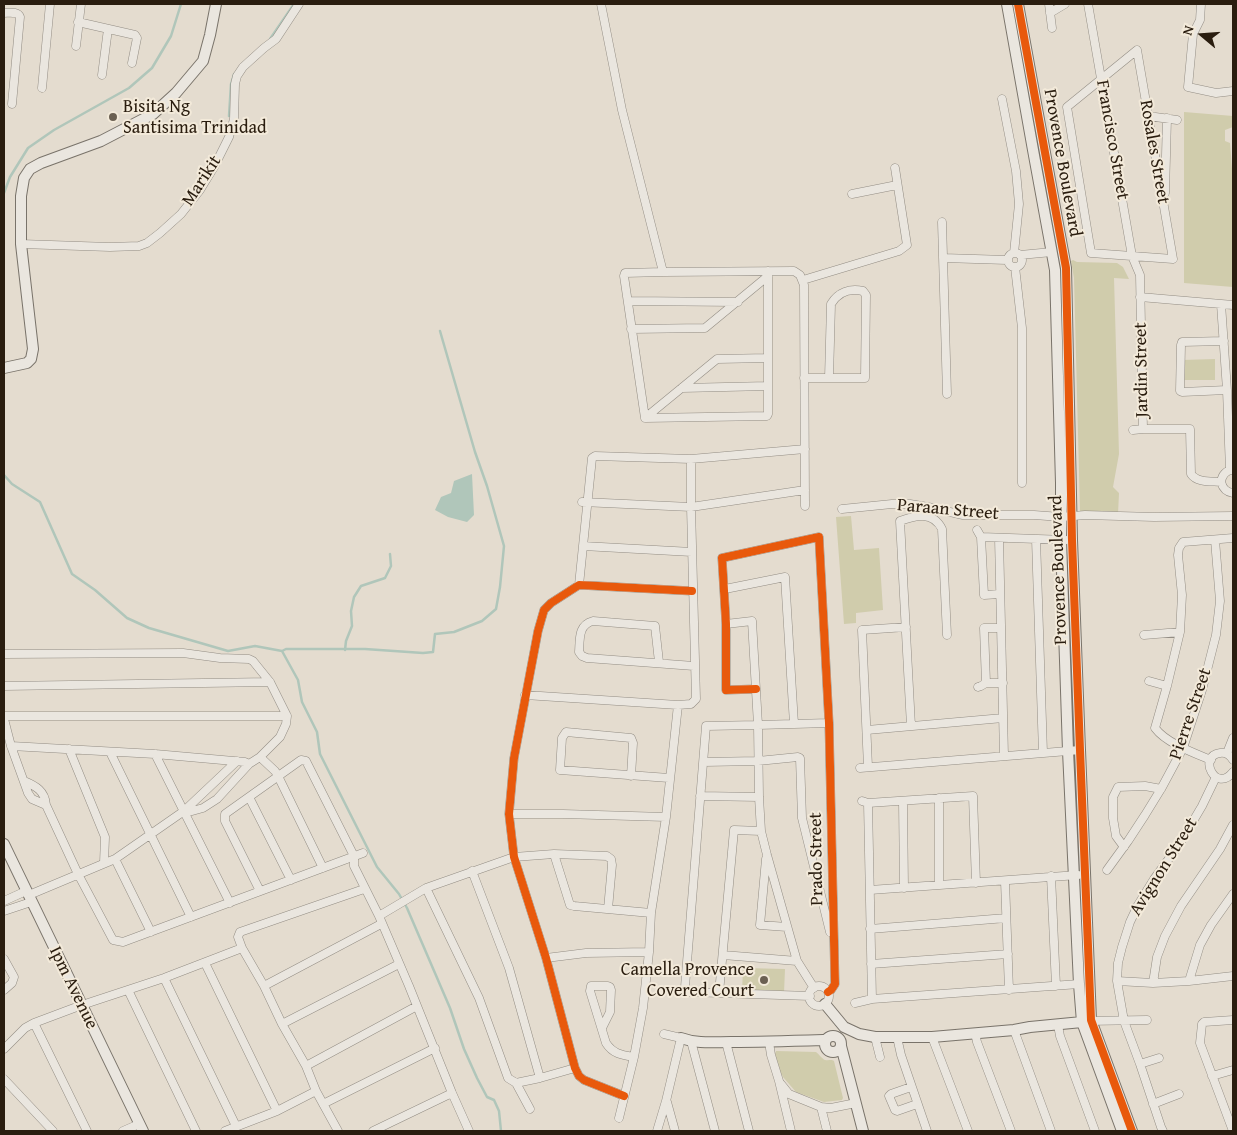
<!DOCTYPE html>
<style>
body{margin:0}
#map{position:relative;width:1237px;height:1135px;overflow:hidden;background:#e4dccf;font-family:"Gentium Book Plus",serif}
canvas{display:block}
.frame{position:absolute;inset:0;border:5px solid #2a1d0f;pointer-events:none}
.north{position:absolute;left:1177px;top:10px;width:50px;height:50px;-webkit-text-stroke:4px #f3eada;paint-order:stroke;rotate:288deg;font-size:14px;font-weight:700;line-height:20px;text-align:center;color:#2a1d0f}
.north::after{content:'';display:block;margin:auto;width:18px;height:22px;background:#2a1d0f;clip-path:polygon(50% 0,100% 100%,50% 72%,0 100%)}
</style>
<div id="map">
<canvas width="1237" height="1135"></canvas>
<div class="frame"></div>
<div class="north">N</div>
</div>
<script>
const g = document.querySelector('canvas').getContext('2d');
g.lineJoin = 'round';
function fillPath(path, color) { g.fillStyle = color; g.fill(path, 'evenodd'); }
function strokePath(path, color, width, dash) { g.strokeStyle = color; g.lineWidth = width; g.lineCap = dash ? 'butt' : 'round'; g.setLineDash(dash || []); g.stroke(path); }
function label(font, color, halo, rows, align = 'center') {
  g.font = font + ' "Gentium Book Plus",serif'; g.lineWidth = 4; g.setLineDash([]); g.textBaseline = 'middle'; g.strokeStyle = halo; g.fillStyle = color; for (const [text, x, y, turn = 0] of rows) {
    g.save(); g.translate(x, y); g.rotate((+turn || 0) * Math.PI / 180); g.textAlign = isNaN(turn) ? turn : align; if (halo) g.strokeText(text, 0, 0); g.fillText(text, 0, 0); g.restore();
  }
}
const green = new Path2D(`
 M1184,112L1233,116V127L1225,130V141L1230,143L1232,169L1233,170V287L1184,283Z
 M1073,260L1077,262L1117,263L1123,267L1129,279L1114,278L1119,454L1113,487L1119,493L1118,514L1080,511L1074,278L1071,261Z
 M1215,359V380H1182V360Z
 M851,516L854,550L879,548L883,610L856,613V623L844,624L836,517Z
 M743,968L785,969L784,993L742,992Z
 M776,1051L816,1052C819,1054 822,1059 825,1060C829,1061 831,1059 834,1061L843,1098L842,1100L824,1102L796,1092L783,1077L779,1070L775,1054Z`);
const water = new Path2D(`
 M472,474L474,515L467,522L448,517L435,510L441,497L451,493L454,481Z`);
const stream = new Path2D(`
 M270,39L294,4
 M229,116L231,84L234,74
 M4,193L10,177L28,148L54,130L129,88L152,68L171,36L181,4
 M4,475L12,484L40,502L72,574L95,590L127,618L149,628L228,651L255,646L282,651L298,680L302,702L317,732L320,754L377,867L399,894L407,908L450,1008L464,1049L477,1078L487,1097L494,1100L499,1111L501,1131
 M345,650L346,641L352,626L351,611L354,597L361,586L385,578L391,566L390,554
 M282,651L286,649H365L423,653L433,652L435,634L454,632L482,621L496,609L500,587L504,546L487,486L475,452L440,331`);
const street = new Path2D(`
 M601,4L622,110L663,272
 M1049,4L1052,28
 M1088,4L1132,256L1140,275L1143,429H1190L1191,474C1197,483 1212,481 1221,482
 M1201,4L1200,20L1193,34L1188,87L1216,93L1233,91
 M4,13C9,13 18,11 20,17L12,104
 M1050,13L1065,4
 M78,22L135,35L137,38L132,63
 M76,46L81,4
 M1137,50L1173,259L1091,253L1067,107Z
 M102,75L108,29
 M42,88L50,4
 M1002,99L1016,171L1019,204L1014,253
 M1148,116L1177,120
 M1165,193L1167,118
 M852,194L897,185
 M942,222L947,394
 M21,244L110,247L139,246L147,243L160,233L181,214L200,190L214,167L229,137L234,119L235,84L237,76L243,67L264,48L276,39L299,4
 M1008 260a7 7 0 1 1 14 0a7 7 0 1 1-14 0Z
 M1020,255L1052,252
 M943,258L1007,260
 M1015,267L1022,328V483
 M803,280L899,251L907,245L895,168
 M1140,297L1233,305
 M628,301L738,302
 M1221,304L1227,390L1230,470
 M631,329L705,328L768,276
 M1224,341L1182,342L1181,345L1180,391L1182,392L1227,390
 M804,378H865L866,295L863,291C850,288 838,292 831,304L829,378
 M682,388L768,386
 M645,418L624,276L625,273L663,272L794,271L800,275L804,285L805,506
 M645,418L767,416L768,414V271
 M645,418L717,359L768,358
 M1133,430L1143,429
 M1233,470C1226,470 1222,475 1221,482C1223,489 1226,492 1233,493
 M582,502L691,507L805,490
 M842,509L892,504H910L928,507L963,515H1034L1061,517L1085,515L1154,517L1233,516
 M977,530L981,537L984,595L1000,594
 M981,537L1066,540
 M999,538L1004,756
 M1036,539L1043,753
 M583,546L692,552
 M579,585L592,458L595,456L691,459L805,449
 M725,589L785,577L794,724
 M726,624L752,621L758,725L759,797L761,831L767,855L797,961L814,988
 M1180,632L1182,595L1178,555L1179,548L1183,542L1233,538
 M1144,635L1180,632L1167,686L1149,681
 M4,654L183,653L220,658L249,659L253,661L270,682L287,716L286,724L280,737L260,757L249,764L245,762L155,754L11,746
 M659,662L655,626L593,621C578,625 580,639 579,652L582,656L587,658L694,666
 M986,683L984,628H1001
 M4,686L270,682
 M1167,686L1155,728C1166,743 1194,753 1211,760
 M978,687L981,686L986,683H1003
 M756,689L726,690V624L722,558L819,537L829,723L835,984L831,990L828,992
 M525,695L678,705L691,704L696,699L691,507V459
 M4,716H287
 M4,719L11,746L28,793L32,799L46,805
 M911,726L900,521C916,515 933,511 942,529L947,635
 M867,730L1003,718
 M69,749L105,837L104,863
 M110,752L191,917
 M1227,753L1233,738
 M155,754L230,903
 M260,757L275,771L278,776L323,868
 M1233,760C1230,755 1226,752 1220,753C1197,756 1216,794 1233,772
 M704,762L758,761L798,757L800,758L802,818L830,932
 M868,767L862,630L906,627
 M860,768L1080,750
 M631,776L633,743L631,738L566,732L562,738L560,770L669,778
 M24,781C36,786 45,791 46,805L78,874L113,940L123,942L363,853
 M700,796L759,797
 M249,797L291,880
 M939,798V885
 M862,801L868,803L973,796L976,883
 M903,801L904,888
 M868,803L872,999
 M185,813L203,808L217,799L249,764
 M509,814H563L666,817
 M1124,847L1116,836L1113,818V797L1118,787L1145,786L1161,789
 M554,854L570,905L574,906L651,913
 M115,859L151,932
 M766,859L760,925L787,927
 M1107,870L1128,841L1145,815L1161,789L1183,748L1202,690L1216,635L1220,601L1215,540
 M472,871L509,968L540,1078
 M1051,876L1056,986
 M1005,881L1009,990
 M426,888L479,998L508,1078L516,1083L530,1109
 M870,890L1078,875
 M260,891L225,821V814L301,760L306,761L354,856V866L379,916L409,986L452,1093L469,1131
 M29,895L115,859L184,811L237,761
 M4,901L26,891
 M4,911L31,902
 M379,916L426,888L514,857L554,854L607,856L611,859L612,865L608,909
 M870,929L1006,918
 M723,955L797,961
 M546,958L586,953L649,952
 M4,959L14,977L12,983L4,990
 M205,963L277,1111
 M871,964L1008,954
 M164,978L236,1126
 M1117,981L1153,983L1189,981L1233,976
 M1189,981L1200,945L1211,925L1233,894
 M1153,983L1157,957L1165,936L1181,906L1220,849L1233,825
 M264,986L381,924
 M809 996a10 10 0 1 1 20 0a10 10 0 1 1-20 0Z
 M128,990L196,1131
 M719,993L734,830L761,831
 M810,996L690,992L687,991L685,987L706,726L758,725L829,723
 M855,1003L872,999L1079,984
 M1233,1020L1204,1022L1202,1024L1200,1043L1233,1131
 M1086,1021L1147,1020
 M34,1023L87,1131
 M282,1024L399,964
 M1058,1025L1060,1036L1095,1131
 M602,1028L610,1012L611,990L610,987L608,986H591L590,991L606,1043C613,1054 622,1055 634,1057
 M1014,1030L1051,1131
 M975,1033L977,1042L1011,1131
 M875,1037L880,1057
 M897,1037L901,1055L927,1131
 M932,1037L968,1131
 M691,1041L715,1131
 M726,1042L749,1131
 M769,1042L771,1055L779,1081L791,1131
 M4,1049L25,1028L34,1023L82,1005L164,978L242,948
 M1140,1064L1159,1058
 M306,1066L417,1006
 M1212,1076L1233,1070
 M4,1079L53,1131
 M516,1083L540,1078L575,1068
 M781,1084L789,1094L821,1107L831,1108L856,1103
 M911,1087L891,1094L889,1096L895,1110L897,1111L917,1104
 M624,1096L584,1080L579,1076L575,1068L546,958L514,857L509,814L514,758L538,631L544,610L551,603L579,585L692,591
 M667,1102L675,1131
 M323,1104L435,1048
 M1153,1104L1179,1094
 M821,1107L827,1131
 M619,1118L634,1057L643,1008L649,952L651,913L666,817L678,705
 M123,1131L139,1124
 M225,1131L277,1111L316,1091
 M338,1131L316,1091L306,1066L282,1024L264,986L242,948L238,937L240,932L364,889
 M373,1131L452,1093
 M657,1131L666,1101L681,1038L664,1034
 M1163,1131L1161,1127L1140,1064L1124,1021L1117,981L1118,963L1122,947L1130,922L1138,905L1154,879L1179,845L1202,806L1216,777`);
const secondary = new Path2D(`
 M1007,4L1033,150L1055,270L1061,483V540L1068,751L1079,984L1082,1022L1122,1131
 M1018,4L1066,268L1072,540L1080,750L1091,1020L1132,1131
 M4,368L27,363L31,359L33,349L21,244V196L24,178L30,169L41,163L101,141L153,114L176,93L203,61L210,35L216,4
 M4,844L143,1131
 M825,1004L844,1027L859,1034L875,1037H932L1014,1030L1030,1027L1082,1022
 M825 1044a8 8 0 1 1 16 0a8 8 0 1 1-16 0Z
 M681,1038C697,1044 714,1042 731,1042C763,1042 794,1041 826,1040
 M841,1046L863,1131`);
const cycleway = new Path2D(`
 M1018,4L1066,268L1072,540L1080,750L1091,1020L1132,1131
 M756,689L726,690V624L722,558L819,537L829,723L835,984L831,990L828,992
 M624,1096L584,1080L579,1076L575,1068L546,958L514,857L509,814L514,758L538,631L544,610L551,603L579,585L692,591`);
const markers = [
 [113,117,5,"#6b6052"],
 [764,980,5,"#6b6052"]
];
const poiNames = [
 ["Bisita Ng",123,107],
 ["Santisima Trinidad",123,128],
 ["Camella Provence",754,970,"right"],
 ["Covered Court",754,991,"right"]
];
const streetNames = [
 ["Francisco Street",1112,140,80],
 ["Rosales Street",1154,152,80],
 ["Provence Boulevard",1062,163,80],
 ["Marikit",202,181,-57],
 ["Jardin Street",1142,370,-91],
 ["Paraan Street",948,510,5],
 ["Provence Boulevard",1059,570,-92],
 ["Pierre Street",1191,714,-71],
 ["Prado Street",817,859,-91],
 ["Avignon Street",1164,867,-58],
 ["Ipm Avenue",73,988,64]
];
fillPath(green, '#d0ccac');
fillPath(water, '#b0c6ba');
strokePath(stream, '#b0c6ba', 2.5);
strokePath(street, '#938d84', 9);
strokePath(secondary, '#79736a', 12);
strokePath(street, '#eae6df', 8);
strokePath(secondary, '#eae6df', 10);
strokePath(cycleway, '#e8590c', 8);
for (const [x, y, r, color] of markers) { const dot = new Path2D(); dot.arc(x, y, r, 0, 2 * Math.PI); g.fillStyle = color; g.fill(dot); strokePath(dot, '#f3eada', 2); }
label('18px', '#2a1d0f', '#f3eada', poiNames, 'left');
label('18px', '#2a1d0f', '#f3eada', streetNames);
</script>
